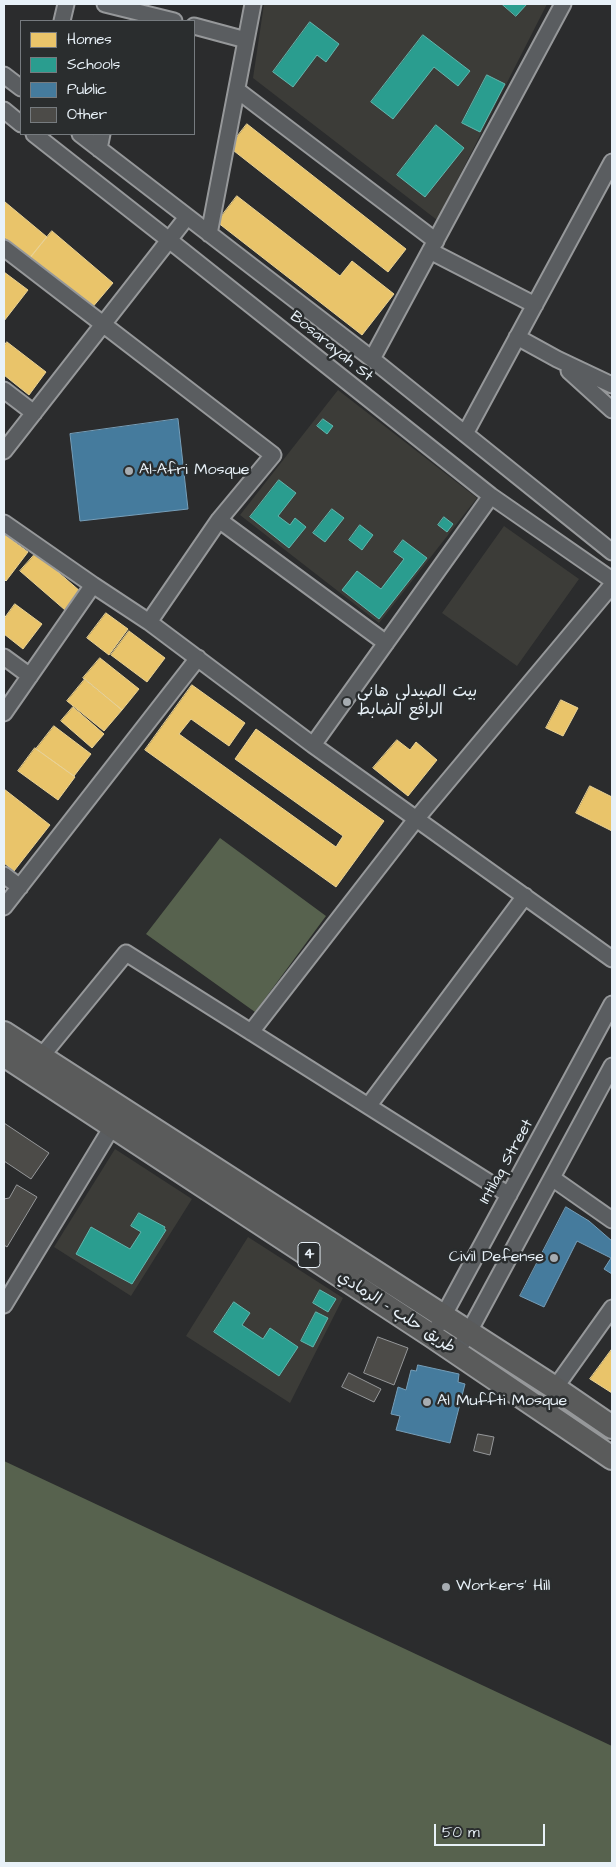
<!DOCTYPE html>
<meta charset="utf-8">
<style>
body{margin:0}
#map{position:relative;width:616px;height:1867px;overflow:hidden;background:#2b2c2d;font-family:"Architects Daughter",sans-serif}
canvas{display:block}
.frame{position:absolute;inset:0;border:5px solid #e8f1f8;pointer-events:none}
.legend{position:absolute;left:20px;top:20px;width:175px;height:115px;box-sizing:border-box;background:#2a2d2e;border:1px solid #767b7f;margin:0;padding:6px 9px;list-style:none;font-size:15px;color:#e8f1f8}
.legend li{display:flex;align-items:center;gap:10px;height:25px}
.legend b{width:25px;border:1px solid #767b7f}
.scale{position:absolute;left:434px;top:1824px;width:111px;height:22px;box-sizing:border-box;border:2px solid #e8f1f8;border-top:0;padding-left:6px;font-size:15px;line-height:18px;white-space:nowrap;color:#e8f1f8;-webkit-text-stroke:4px #2a2d2e;paint-order:stroke}
</style>
<div id="map">
<canvas width="616" height="1867"></canvas>
<div class="frame"></div>
<ul class="legend">
<li><b style="height:14px;background:#e9c46a"></b>Homes</li>
<li><b style="height:14px;background:#2a9d8f"></b>Schools</li>
<li><b style="height:14px;background:#457b9d"></b>Public</li>
<li><b style="height:14px;background:#4c4b48"></b>Other</li>
</ul>
<div class="scale">50 m</div>
</div>
<script>
const g = document.querySelector('canvas').getContext('2d');
g.lineJoin = 'round';
function fillPath(path, color) { g.fillStyle = color; g.fill(path, 'evenodd'); }
function strokePath(path, color, width, dash) { g.strokeStyle = color; g.lineWidth = width; g.lineCap = dash ? 'butt' : 'round'; g.setLineDash(dash || []); g.stroke(path); }
function label(font, color, halo, rows, align = 'center') {
  g.font = font + ' "Architects Daughter","Playpen Sans Arabic",sans-serif'; g.lineWidth = 5; g.setLineDash([]); g.textBaseline = 'middle'; g.strokeStyle = halo; g.fillStyle = color; for (const [text, x, y, turn = 0] of rows) {
    g.save(); g.translate(x, y); g.rotate((+turn || 0) * Math.PI / 180); g.textAlign = isNaN(turn) ? turn : align; if (halo) g.strokeText(text, 0, 0); g.fillText(text, 0, 0); g.restore();
  }
}
const built = new Path2D(`
 M264,4H547L437,220L253,78Z
 M338,390L477,498L379,623L240,515Z
 M504,526L579,579L517,666L442,613Z
 M115,1149L192,1199L131,1296L54,1247Z
 M248,1237L343,1298L290,1403L186,1336Z`);
const green = new Path2D(`
 M220,838L326,916L255,1012L146,934Z
 M4,1461L612,1746V1863H4Z`);
const homes = new Path2D(`
 M247,124L406,249L388,272L229,147Z
 M237,196L340,276L352,261L394,294L362,335L217,222Z
 M5,202L47,237L30,258L4,237V204Z
 M52,231L113,283L91,309L30,258Z
 M4,272L28,290L4,321Z
 M7,342L46,372L29,395L4,375V346Z
 M4,534L28,552L6,581L4,579Z
 M36,553L81,592L65,610L20,571Z
 M15,604L42,624L23,649L4,634V619Z
 M106,613L128,629L109,655L87,638Z
 M129,631L165,658L147,682L111,655Z
 M100,658L139,689L122,710L83,678Z
 M85,679L122,710L104,731L67,701Z
 M192,685L245,723L229,746L191,719L179,734L336,847L343,836L235,759L256,729L384,821L336,887L145,750Z
 M561,700L578,708L563,736L546,728Z
 M73,707L104,734L92,748L61,721Z
 M54,726L91,754L74,776L36,749Z
 M397,740L410,750L416,742L437,760L408,796L373,768Z
 M35,748L75,777L58,800L18,771Z
 M590,786L612,797V831L576,813Z
 M4,789L50,825L14,871L4,863Z
 M612,1349V1393L590,1379Z`);
const schools = new Path2D(`
 M502,4H527L516,16Z
 M310,22L339,44L326,62L317,55L293,87L273,72Z
 M423,35L470,71L458,86L434,67L393,119L371,102Z
 M487,75L505,84L480,132L462,123Z
 M436,125L464,148L425,197L397,175Z
 M323,419L333,426L327,434L317,426Z
 M279,480L296,493L278,516L290,525L295,518L306,527L289,548L250,517Z
 M332,509L344,518L325,542L313,533Z
 M444,517L453,524L447,532L438,525Z
 M360,525L373,535L362,550L349,540Z
 M403,540L427,558L379,619L342,590L357,571L381,589L404,559L394,552Z
 M139,1213L165,1227L164,1229L166,1230L132,1284L76,1254L91,1227L130,1249L141,1232L131,1226Z
 M320,1290L336,1299L328,1312L313,1303Z
 M234,1302L250,1313L242,1325L263,1339L270,1328L298,1347L279,1376L214,1332Z
 M316,1312L328,1318L313,1347L301,1341Z`);
const public = new Path2D(`
 M178,419L188,509L80,521L70,434Z
 M566,1207L589,1221L612,1241V1274L604,1269L611,1258L577,1241L544,1307L520,1296Z
 M418,1365L459,1374L458,1382L465,1384L450,1443L396,1430L400,1416L391,1414L398,1387L406,1390L411,1370L416,1371Z`);
const building = new Path2D(`
 M4,1123L49,1153L31,1179L4,1161Z
 M17,1185L37,1197L7,1247L4,1245V1199L9,1198Z
 M378,1337L408,1348L394,1385L364,1373Z
 M349,1373L381,1389L374,1402L342,1387Z
 M478,1434L494,1437L490,1455L474,1451Z`);
const minor = new Path2D(`
 M105,4L174,21
 M62,21L66,4
 M194,26L246,40
 M4,75L21,88
 M237,90L436,241
 M4,110L21,124
 M34,134L169,240L491,496L612,580
 M80,134L372,359L612,552
 M99,149L102,134
 M209,234L253,4
 M4,248L273,455L219,520L149,622
 M430,251L535,305
 M517,337L557,359L612,385
 M372,359L563,4
 M569,371L612,410
 M4,390L34,413
 M465,434L612,162
 M4,451L187,217
 M219,520L386,643
 M4,523L93,585L149,622L313,745L612,959
 M4,657L30,676
 M4,713L93,585
 M313,745L491,496
 M4,875L20,887
 M4,907L198,658
 M251,1032L417,818L612,585
 M40,1058L126,953L509,1195
 M369,1105L525,896
 M552,1178L612,1220
 M4,1305L112,1127
 M439,1324L612,1004
 M464,1341L612,1066
 M555,1388L612,1308`);
const highway = new Path2D(`
 M4,1033L555,1388L612,1427
 M4,1055L432,1336L612,1458`);
const markers = [
 [129,471,5,"#a6acb1"],
 [347,702,5,"#a6acb1"],
 [554,1258,5,"#a6acb1"],
 [427,1402,5,"#a6acb1"],
 [446,1587,5,"#a6acb1"]
];
const shields = [
 [309,1255,22]
];
const shieldNames = [
 ["4",309,1255]
];
const streetNames = [
 ["Bosarayah St",331,347,39],
 ["Intilaq Street",507,1162,-61],
 ["طريق حلب - الرمادي",396,1313,33]
];
const poiNames = [
 ["Al-Afri Mosque",139,471],
 ["بيت الصيدلي هاني",357,693],
 ["الرافع الضابط",357,711],
 ["Civil Defense",544,1258,"right"],
 ["Al Muffti Mosque",437,1402],
 ["Workers' Hill",456,1587]
];
fillPath(built, '#3c3c38');
fillPath(green, '#57624e');
fillPath(homes, '#e9c46a');
strokePath(homes, '#e9d295', 1);
fillPath(schools, '#2a9d8f');
strokePath(schools, '#63b6ae', 1);
fillPath(public, '#457b9d');
strokePath(public, '#769eb8', 1);
fillPath(building, '#4c4b48');
strokePath(building, '#96989a', 1);
strokePath(minor, '#96989a', 19);
strokePath(highway, '#96989a', 26);
strokePath(minor, '#5a5d60', 15);
strokePath(highway, '#5a5b5b', 22);
for (const [x, y, r, color] of markers) { const dot = new Path2D(); dot.arc(x, y, r, 0, 2 * Math.PI); g.fillStyle = color; g.fill(dot); strokePath(dot, '#2a2d2e', 2); }
for (const [x, y, w] of shields) { const box = new Path2D(); box.roundRect(x - w / 2, y - 12.5, w, 25, 4); g.fillStyle = '#2a2d2e'; g.fill(box); strokePath(box, '#e8f1f8', 1); }
label('bold 15px', '#e8f1f8', null, shieldNames);
label('16px', '#e8f1f8', '#2a2d2e', streetNames);
label('16px', '#e8f1f8', '#2a2d2e', poiNames, 'left');
</script>
